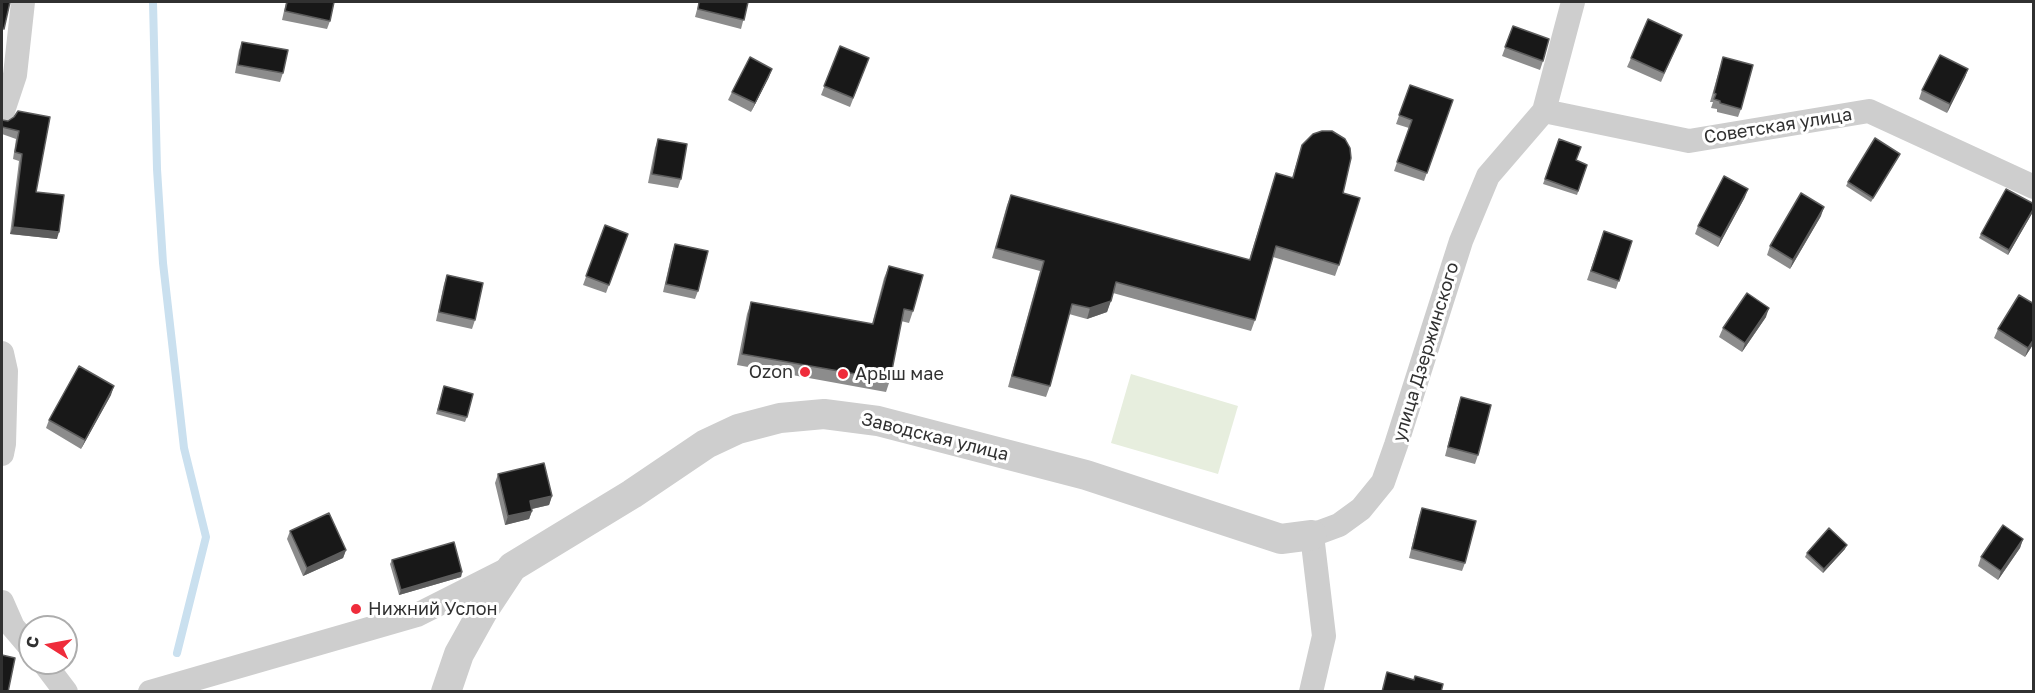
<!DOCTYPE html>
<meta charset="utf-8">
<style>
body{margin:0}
#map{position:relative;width:2035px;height:693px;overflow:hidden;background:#fff;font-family:"Golos Text",sans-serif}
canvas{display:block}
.frame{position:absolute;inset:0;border:3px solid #313131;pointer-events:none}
.north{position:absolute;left:18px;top:615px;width:60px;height:60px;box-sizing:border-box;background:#fff;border:2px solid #adadad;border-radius:50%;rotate:281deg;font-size:16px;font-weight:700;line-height:24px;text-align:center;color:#313131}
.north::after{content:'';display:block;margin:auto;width:21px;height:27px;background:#ef2c3b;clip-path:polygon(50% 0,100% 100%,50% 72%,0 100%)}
</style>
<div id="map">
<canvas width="2035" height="693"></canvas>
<div class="frame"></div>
<div class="north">С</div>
</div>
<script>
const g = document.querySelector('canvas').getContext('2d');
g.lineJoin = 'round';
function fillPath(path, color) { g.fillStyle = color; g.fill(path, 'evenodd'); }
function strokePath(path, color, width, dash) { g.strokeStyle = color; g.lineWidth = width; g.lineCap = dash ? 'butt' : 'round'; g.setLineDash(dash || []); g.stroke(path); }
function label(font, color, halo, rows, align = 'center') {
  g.font = font + ' "Golos Text",sans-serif'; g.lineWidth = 6; g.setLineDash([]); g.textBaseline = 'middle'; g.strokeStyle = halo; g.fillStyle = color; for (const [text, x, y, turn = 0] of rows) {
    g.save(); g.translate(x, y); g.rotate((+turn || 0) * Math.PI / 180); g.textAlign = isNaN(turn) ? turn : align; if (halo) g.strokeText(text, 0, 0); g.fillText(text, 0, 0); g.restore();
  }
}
const green = new Path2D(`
 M1131,374L1238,406L1218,474L1111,443Z`);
const stream = new Path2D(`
 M153,2L157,169L163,263L184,448L206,537L177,653`);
const minor = new Path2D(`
 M1544,111L1689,141L1869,111L2034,187
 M2,114L15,75L23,2
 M2,353L6,371L4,444L2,454
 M2,602L13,627L30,647
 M44,663L66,692
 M150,692L417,615L512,567
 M1311,692L1324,636L1312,535L1339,525L1361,509L1383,482L1396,445L1461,241L1488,176L1544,111L1573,2`);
const tertiary = new Path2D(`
 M446,692L459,654L483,611L512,567L632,494L706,444L738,429L780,418L824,414L878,421L1086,475L1281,539L1312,535`);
const wall = new Path2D(`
 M286,2H334L330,21L327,29L282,20Z
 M699,2H748L741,29L695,17Z
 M1513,26L1543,61L1540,70L1502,56Z
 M1682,35L1661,82L1627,67L1631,58Z
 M242,42L283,73L280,82L235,73L239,50Z
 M840,46L869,58L850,107L821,95Z
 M1723,57L1741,109L1738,117L1717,112V109L1711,108L1713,102H1710Z
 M1968,69L1965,77L1947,113L1919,99L1922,90Z
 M769,77L751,112L728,100L732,92Z
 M1410,85L1453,100L1424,181L1394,171L1409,128L1396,124Z
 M14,117L36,192L57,239L10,234L19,161L13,159L16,139L2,134V120L8,121Z
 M658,139L681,179L678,188L648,183L655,148Z
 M1559,139L1576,160L1587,165L1577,195L1543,184Z
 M1302,145L1343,193L1339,265L1335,276L1273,257L1255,320L1251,331L1113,293L1107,312L1087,319L1069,314L1050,386L1046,397L1008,387L1040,271L992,258L1007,205L1011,195L1249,260L1276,173L1292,178Z
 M1900,154L1898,158L1871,202L1846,186L1848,182Z
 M1745,197L1718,247L1695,234L1698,226Z
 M2034,204V210L2008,255L1979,238L1981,234Z
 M1821,216L1790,269L1767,255L1770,246Z
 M605,225L628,234L606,293L583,285Z
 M1604,231L1632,241L1616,289L1587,280Z
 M675,244L698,291L695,299L663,292L672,253Z
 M889,266L913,311L909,323L901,321L890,380L886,392L737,365L747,314L751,302L872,324L884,278Z
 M447,275L475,320L472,329L436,321L444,284Z
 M2034,304V343L2025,357L1994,338L1998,329Z
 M1766,317L1742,352L1719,337L1723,328Z
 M444,386L467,417L465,422L436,414Z
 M111,395L81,449L46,428L49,420Z
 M1461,397L1478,455L1475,464L1445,456L1458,406Z
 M498,474L552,496L549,505L532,509V511L529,519L505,525L495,483Z
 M1422,508L1465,563L1462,571L1409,558L1419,516Z
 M290,531L346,550L343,558L303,576L287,539Z
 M2023,539L2020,548L1998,580L1978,566L1981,557Z
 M1845,549L1823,573L1805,557L1807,553Z
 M392,560L462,572L461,577L399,595L390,564Z`);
const shadedWall = new Path2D(`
 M772,69L769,77L751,112L755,103Z
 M1968,69L1965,77L1947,113L1950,104Z
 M1748,189L1745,197L1718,247L1721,238Z
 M1824,207L1821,216L1790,269L1793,260Z
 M2034,208V210L2008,255L2009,250Z
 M13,227L59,232L57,239L10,234Z
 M1111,301L1107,312L1087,319L1090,308Z
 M1769,308L1766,317L1742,352L1745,343Z
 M2034,339V343L2025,357L2028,348Z
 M114,386L111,395L81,449L85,440Z
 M552,496L549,505L527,510L530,501Z
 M532,511L529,519L505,525L508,516Z
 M2023,539L2020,548L1998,580L2001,571Z
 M1847,545L1845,549L1823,573L1824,569Z
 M346,550L343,558L303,576L307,568Z
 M462,572L461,577L399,595L401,590Z`);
const building = new Path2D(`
 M2,2H10L4,29L2,28Z
 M287,2H334L330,21L285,11Z
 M699,2H748L744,20L698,9Z
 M1648,19L1682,35L1664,73L1631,58Z
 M1513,26L1549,39L1543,61L1505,47Z
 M242,42L288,50L283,73L238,65Z
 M840,46L869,58L853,98L824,86Z
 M1940,55L1968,69L1950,104L1922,90Z
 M750,57L772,69L755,103L732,92Z
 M1723,57L1753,65L1741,109L1720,103V101L1714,99L1716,94L1714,93Z
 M1410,85L1453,100L1427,173L1397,162L1412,120L1399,115Z
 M18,111L50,117L36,192L64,195L59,232L13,227L22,154L15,152L19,131L2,127V120L8,121L14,117Z
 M1322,131H1332L1345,139L1350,148L1351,158L1343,193L1360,198L1339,265L1276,246L1255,320L1116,282L1111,301L1090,308L1072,304L1050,386L1012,376L1044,261L996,248L1011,195L1250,260L1276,173L1293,178L1302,145L1313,134Z
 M1875,138L1900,154L1873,198L1848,182Z
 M658,139L687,144L681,179L652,174Z
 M1559,139L1581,147L1576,160L1587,165L1578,191L1545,179Z
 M1724,176L1748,189L1721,238L1698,226Z
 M2006,189L2034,204V208L2009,250L1981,234Z
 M1801,193L1824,207L1793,260L1770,246Z
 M605,225L628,234L609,285L586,276Z
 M1604,231L1632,241L1619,281L1591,271Z
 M675,244L708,251L698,291L666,284Z
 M889,266L923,275L913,311L904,309L890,380L742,354L751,302L873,324Z
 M447,275L483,283L475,320L439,312Z
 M1747,293L1769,308L1745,343L1723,328Z
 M2019,295L2034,304V339L2028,348L1998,329Z
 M79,366L114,386L85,440L49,420Z
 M444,386L473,394L467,417L438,410Z
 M1461,397L1491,405L1478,455L1448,447Z
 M544,463L552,496L530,501L532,511L508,516L498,474Z
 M1422,508L1476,521L1465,563L1412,549Z
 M329,513L346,550L307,568L290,531Z
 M2003,525L2023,539L2001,571L1981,557Z
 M1829,528L1847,545L1824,569L1807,553Z
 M454,542L462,572L401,590L392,560Z
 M2,655L15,658L8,692H2Z
 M1387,672L1414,680L1415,676L1443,684L1441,692H1382Z`);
const markers = [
 [805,372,6,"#ef2c3b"],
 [843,374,6,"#ef2c3b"],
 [356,609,6,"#ef2c3b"]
];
const streetNames = [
 ["Советская улица",1778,126,-9],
 ["улица Дзержинского",1426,352,-73],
 ["Заводская улица",935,437,14]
];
const poiNames = [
 ["Ozon",793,372,"right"],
 ["Арыш мае",855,374],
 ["Нижний Услон",368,609]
];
fillPath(green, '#e7eede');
strokePath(stream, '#cae0ef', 8);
strokePath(minor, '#cecece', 24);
strokePath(tertiary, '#cecece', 30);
fillPath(wall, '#8c8c8c');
fillPath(shadedWall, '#5d5d5d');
fillPath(building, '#181818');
strokePath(building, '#5d5d5d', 1.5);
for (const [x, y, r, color] of markers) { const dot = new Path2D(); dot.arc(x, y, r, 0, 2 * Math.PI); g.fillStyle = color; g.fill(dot); strokePath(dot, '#fff', 2); }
label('18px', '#313131', '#fff', streetNames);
label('18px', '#313131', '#fff', poiNames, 'left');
</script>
